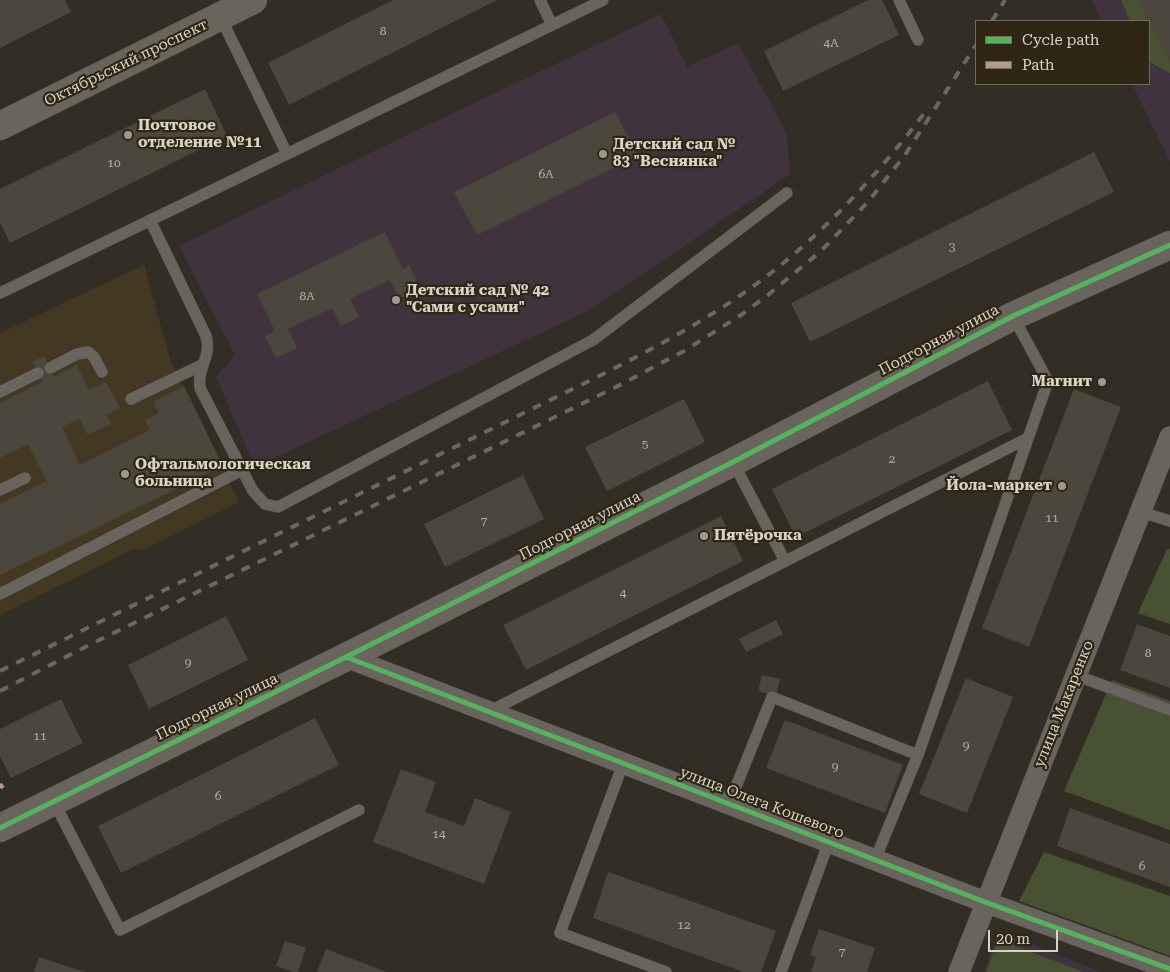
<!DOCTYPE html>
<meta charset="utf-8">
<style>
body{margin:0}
#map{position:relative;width:1170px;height:972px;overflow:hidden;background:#332e25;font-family:"Roboto Serif",serif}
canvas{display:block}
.legend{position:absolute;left:975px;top:20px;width:175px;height:65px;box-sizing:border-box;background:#2f2615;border:1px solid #736b5d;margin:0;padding:6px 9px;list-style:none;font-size:15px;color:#d9d3c8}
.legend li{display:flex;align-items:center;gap:10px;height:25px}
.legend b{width:25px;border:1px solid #736b5d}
.scale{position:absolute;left:988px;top:930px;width:70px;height:22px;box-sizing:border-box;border:2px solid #d9d3c8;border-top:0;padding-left:6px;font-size:15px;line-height:18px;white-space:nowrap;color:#d9d3c8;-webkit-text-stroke:4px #2f2615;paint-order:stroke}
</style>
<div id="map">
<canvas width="1170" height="972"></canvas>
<ul class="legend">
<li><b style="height:6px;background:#56b35d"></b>Cycle path</li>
<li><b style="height:6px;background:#b69a8f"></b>Path</li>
</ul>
<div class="scale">20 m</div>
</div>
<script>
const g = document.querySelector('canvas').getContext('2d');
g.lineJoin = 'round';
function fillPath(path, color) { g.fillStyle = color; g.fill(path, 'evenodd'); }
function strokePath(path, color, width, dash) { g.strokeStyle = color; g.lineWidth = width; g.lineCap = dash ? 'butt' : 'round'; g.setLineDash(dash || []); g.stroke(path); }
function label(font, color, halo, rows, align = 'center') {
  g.font = font + ' "Roboto Serif",serif'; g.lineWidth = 4.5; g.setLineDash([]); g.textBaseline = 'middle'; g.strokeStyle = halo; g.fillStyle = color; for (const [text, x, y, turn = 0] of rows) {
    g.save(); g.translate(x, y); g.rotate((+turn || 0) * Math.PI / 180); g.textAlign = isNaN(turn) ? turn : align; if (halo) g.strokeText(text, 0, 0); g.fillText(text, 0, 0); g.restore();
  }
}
const built = new Path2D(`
 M144,265L171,363L239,502L143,550L133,549L0,615V333Z`);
const education = new Path2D(`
 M1092,0H1170V162L1132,84H1149V21H1102Z
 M661,14L687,67L738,43L787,134L790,174L590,310L255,467L216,377L235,355L179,246L407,135Z
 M999,931L1101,972H984Z`);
const green = new Path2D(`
 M1121,0H1170V73L1149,62V21H1130Z
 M1167,549H1170V624L1138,613Z
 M1112,680L1170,701V830L1064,791Z
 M1044,852L1170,896V956L1019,901Z
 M998,939L1083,972H986Z`);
const building = new Path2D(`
 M0,0H65L71,12L0,48Z
 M393,0H497L289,105L268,63Z
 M868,0H882L899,35L783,91L764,51Z
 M1137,0H1170V63L1149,21Z
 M205,89L227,136L10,243L0,223V189Z
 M615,112L638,156L477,235L454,192Z
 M1094,152L1114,192L810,342L791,303Z
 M385,232L403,269L409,265L420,288L399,298L390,280L350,299L359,317L341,326L332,308L288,329L297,348L276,358L265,336L275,331L257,294Z
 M44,356L54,377L77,365L89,390L106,382L120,408L106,415L111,424L88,435L80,419L62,427L80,465L150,430L145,420L159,413L153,402L184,386L223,466L0,575V504L47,481L28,444L0,458V403L42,382L33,362Z
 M988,381L1012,430L796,537L772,489Z
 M1074,389L1121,407L1029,647L982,628Z
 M684,399L705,442L607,491L585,447Z
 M523,475L544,519L445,567L424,524Z
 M721,516L743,561L526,670L503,625Z
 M226,616L248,660L149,709L128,665Z
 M776,620L783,634L746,652L739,639Z
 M1137,624L1170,636V688L1120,670Z
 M762,675L780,679L776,696L758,691Z
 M966,678L1013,697L967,813L919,794Z
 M61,699L83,743L11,778L0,756V729Z
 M315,718L339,765L121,873L98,826Z
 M785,720L903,765L885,813L766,768Z
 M401,769L436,782L425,812L464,826L475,798L511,812L484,884L373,842Z
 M1070,808L1170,844V887L1057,846Z
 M608,872L776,931L761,972H744L593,918Z
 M819,929L875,948L867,972H811L816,957L810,955Z
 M285,941L306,948L298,972H293L276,966Z
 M326,949L387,972H317Z
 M39,957L84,972H34Z`);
const lane = new Path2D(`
 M899,0L918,40
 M552,25L603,0
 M287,154L552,25L540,0
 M150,220L206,336C212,358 197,366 200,388L253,491L265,504L278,507L593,340L787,193
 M0,293L287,154L220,16
 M50,368L77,354L88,352L94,357L102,372
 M0,392L38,373
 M131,399L202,365
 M733,462L785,561
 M0,490L25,478
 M1141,512L1170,521
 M0,594L242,470
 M1075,675L1170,710
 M488,712L1028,438
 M623,764L560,933L666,972
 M54,802L120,930L359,810
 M729,804L772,697L918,755
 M875,860L918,755L1048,381L1013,316
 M781,972L829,842`);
const street = new Path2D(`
 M346,657L985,902L1170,969
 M959,972L1170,437`);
const secondary = new Path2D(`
 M0,126L253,0
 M0,828L346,657L733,462L1013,316L1170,245`);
const rail = new Path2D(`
 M992,21L1005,0
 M0,671L603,374C662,344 720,313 772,272C832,225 883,168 929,107
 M0,691L89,645L614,388L684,351L741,315L768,295L821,251L867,203L905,155L976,45`);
const quiet = new Path2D(`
 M0,784L3,788`);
const cycleway = new Path2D(`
 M346,657L985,902L1170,969
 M0,828L346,657L733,462L1013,316L1170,245`);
const markers = [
 [128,135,5,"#9f998f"],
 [603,154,5,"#9f998f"],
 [396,300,5,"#9f998f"],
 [1102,382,5,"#9f998f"],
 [125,474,5,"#9f998f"],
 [1062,486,5,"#9f998f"],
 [704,536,5,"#9f998f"]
];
const numberNames = [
 ["8",383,31],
 ["4А",831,43],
 ["10",114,163],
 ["6А",546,174],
 ["3",952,247],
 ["8А",307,296],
 ["5",645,444],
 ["2",892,459],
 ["11",1052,518],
 ["7",484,521],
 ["4",623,593],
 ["8",1148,653],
 ["9",188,663],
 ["11",40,736],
 ["9",966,746],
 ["9",835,767],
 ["6",218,796],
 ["14",439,834],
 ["6",1142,866],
 ["12",684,925],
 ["7",842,952]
];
const streetNames = [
 ["Октябрьский проспект",126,63,-26],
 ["Подгорная улица",939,340,-28],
 ["Подгорная улица",580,526,-27],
 ["улица Макаренко",1064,704,-68],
 ["Подгорная улица",217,707,-26],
 ["улица Олега Кошевого",762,803,21]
];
const poiNames = [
 ["Почтовое",138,126],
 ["отделение №11",138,143],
 ["Детский сад №",613,145],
 ["83 \"Веснянка\"",613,162],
 ["Детский сад № 42",406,291],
 ["\"Сами с усами\"",406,308],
 ["Магнит",1092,382,"right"],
 ["Офтальмологическая",135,465],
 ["больница",135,482],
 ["Йола-маркет",1052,486,"right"],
 ["Пятёрочка",714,536]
];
fillPath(built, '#433822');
fillPath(education, '#40333d');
fillPath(green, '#485131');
fillPath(building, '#4c473c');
strokePath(lane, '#4f4b43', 12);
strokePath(street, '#4f4b43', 22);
strokePath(secondary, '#4f4b43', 29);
strokePath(lane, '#69655e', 11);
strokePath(street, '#69655e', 21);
strokePath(secondary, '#69655e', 28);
strokePath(rail, '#6b6861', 4, [9, 9]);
strokePath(quiet, '#b69a8f', 4, [8, 4]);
strokePath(cycleway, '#56b35d', 5);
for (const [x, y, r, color] of markers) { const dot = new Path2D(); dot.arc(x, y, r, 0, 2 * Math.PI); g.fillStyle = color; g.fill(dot); strokePath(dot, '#2f2615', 2); }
label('12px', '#b6b0a5', null, numberNames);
label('15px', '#d9d3c8', '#2f2615', streetNames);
label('bold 15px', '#d9d3c8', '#2f2615', poiNames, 'left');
</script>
